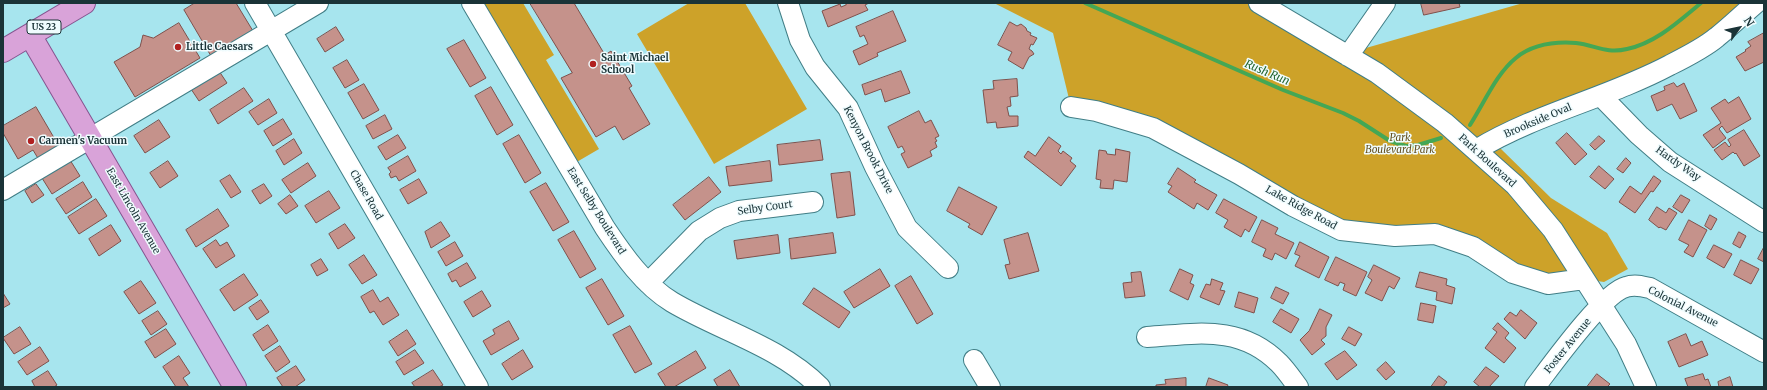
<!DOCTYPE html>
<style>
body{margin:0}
#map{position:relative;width:1767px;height:390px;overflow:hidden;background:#a7e5ee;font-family:Merriweather,serif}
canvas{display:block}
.frame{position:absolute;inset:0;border:4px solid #1a3337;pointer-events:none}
.north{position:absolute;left:1719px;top:8px;width:40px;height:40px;-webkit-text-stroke:3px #f0fcfe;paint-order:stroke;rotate:57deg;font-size:11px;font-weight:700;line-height:16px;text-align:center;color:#1a3337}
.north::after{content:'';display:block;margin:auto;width:14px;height:18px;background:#1a3337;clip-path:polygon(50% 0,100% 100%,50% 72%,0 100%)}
</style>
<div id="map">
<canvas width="1767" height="390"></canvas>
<div class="frame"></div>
<div class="north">N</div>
</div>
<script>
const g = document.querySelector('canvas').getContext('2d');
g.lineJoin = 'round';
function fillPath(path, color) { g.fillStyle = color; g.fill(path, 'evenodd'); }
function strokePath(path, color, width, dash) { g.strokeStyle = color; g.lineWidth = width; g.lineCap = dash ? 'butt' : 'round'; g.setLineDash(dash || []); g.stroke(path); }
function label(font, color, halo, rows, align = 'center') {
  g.font = font + ' Merriweather,serif'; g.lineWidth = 3; g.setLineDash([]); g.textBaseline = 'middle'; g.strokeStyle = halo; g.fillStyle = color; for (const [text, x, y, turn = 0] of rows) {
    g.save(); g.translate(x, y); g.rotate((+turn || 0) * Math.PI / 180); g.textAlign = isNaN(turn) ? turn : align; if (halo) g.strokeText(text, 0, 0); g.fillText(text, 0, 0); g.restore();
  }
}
const green = new Path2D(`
 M481,3H523L554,55L546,60L599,149L575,163Z
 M689,3H745L807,109L714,164L637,34Z
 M994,3H1248L1250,6L1350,67L1366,48L1523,3H1737L1741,8L1715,34L1500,148L1551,198L1607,233L1628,269L1604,282L1584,279L1548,284L1473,247L1341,230L1189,146L1071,107L1053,33Z`);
const stream = new Path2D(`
 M1085,3L1283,90L1343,113L1359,121L1390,141L1406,146L1418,145L1441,138
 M1470,125C1499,78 1509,38 1576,43C1595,45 1606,54 1627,49C1656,43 1679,21 1701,3`);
const building = new Path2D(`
 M195,3H236L253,31L211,56L184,10Z
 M530,3H574L605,55L611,51L632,86L629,88L650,124L623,140L615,126L596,137L561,78L572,73Z
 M845,3H869L865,5L868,10L828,27L822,11L840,4L841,7L846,5Z
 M1421,3H1459L1460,7L1424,15Z
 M893,11L906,41L877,53L878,56L859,65L853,51L868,44L864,35L860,37L856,27Z
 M1010,22L1017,26L1021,24L1026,28L1027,31L1031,33L1030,35L1037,38L1033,45L1031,44L1029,49L1032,51L1034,54L1029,57L1023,69L1008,60L1012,52L998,45Z
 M179,23L200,58L135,97L114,62L140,47L143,35L153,38Z
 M336,27L344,40L325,52L317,39Z
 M1764,33V62L1745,71L1736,57L1746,51L1745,50L1751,46L1748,42Z
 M464,40L486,78L470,87L447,49Z
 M347,60L359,80L345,88L333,68Z
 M217,68L227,83L199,101L189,86Z
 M901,71L910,93L885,102L881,89L865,95L862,85Z
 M1017,79L1018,96L1010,97L1011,106L1007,107L1009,116H1018V126L997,128L996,122L987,123L983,90L994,89L993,81Z
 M1674,83L1677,87L1684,83L1697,111L1680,119L1672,104L1657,111L1651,96L1665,90L1664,87Z
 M364,84L379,110L363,119L348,93Z
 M491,87L513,125L497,135L475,96Z
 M244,88L253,101L218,124L210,110Z
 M1739,97L1751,119L1727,133L1722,126L1719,129L1726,138L1713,148L1703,135L1721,123L1711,108L1725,99L1728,103Z
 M269,99L277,113L258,125L249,112Z
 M36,107L60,148L39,160L33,150L18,159L3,133V126Z
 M919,111L925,123L931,120L939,136L935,138L937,141L935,142L937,147L930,151L932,156L908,168L901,154L905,152L902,146L898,148L888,127Z
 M385,115L392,129L373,139L366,126Z
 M283,119L292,134L273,146L264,131Z
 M159,120L170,137L145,153L134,136Z
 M1744,130L1760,156L1744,166L1736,153L1735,154L1733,152L1722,160L1714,150L1725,142L1729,147L1731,145L1728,140Z
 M1567,133L1587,154L1575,165L1556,143Z
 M398,135L406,148L386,160L378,147Z
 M519,135L541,173L525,183L503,144Z
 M1599,136L1605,141L1595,150L1590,145Z
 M1049,137L1061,146L1058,151L1061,154L1063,151L1072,158L1070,161L1076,166L1061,186L1024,157L1028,151L1035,156Z
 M294,139L302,153L284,165L276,151Z
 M820,140L823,160L779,165L777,145Z
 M1116,149L1130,152L1127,182L1114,180L1113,189L1100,188L1101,180L1096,179L1099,150L1106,151L1107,154L1115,155Z
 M408,156L416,171L399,181L396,176L391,178L389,174L391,172L388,168Z
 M1626,158L1631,163L1623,173L1617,169Z
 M70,160L80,176L52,194L42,178Z
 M168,161L178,176L160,188L150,173Z
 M770,161L772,181L729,186L726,167Z
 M308,163L316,176L291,193L282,180Z
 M1599,166L1614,179L1605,189L1590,177Z
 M1178,168L1196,180L1194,182L1217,195L1208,210L1197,203L1194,209L1168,192L1172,186L1168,184Z
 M850,172L855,215L837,218L831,174Z
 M230,175L241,192L231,198L220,181Z
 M1654,176L1661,181L1653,192L1651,191L1635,213L1619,202L1630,186L1641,194Z
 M709,177L721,192L685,220L673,205Z
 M419,179L427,193L408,204L400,190Z
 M83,182L92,197L66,214L56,199Z
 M546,183L569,222L553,231L530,192Z
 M36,184L44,195L32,203L25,191Z
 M264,184L272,196L260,204L252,191Z
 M959,187L997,207L982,235L968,227L970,224L947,211Z
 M329,191L340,208L316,223L305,206Z
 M290,195L298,206L286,214L278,204Z
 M1681,195L1690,200L1682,213L1673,207Z
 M96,199L107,216L79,234L68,217Z
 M1224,199L1257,217L1249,232L1245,229L1241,237L1224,227L1228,220L1216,213Z
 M1657,207L1666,213L1669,208L1677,213L1666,230L1660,227L1659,228L1649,220Z
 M218,209L229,226L196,247L186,230Z
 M1710,215L1717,219L1711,230L1705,226Z
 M1262,220L1278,228L1275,234L1294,243L1286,259L1275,253L1272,260L1263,256L1266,249L1252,242Z
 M1689,220L1707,230L1693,257L1684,252L1689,245L1679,240Z
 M441,222L450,236L431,248L425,232Z
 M345,224L355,238L338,249L329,234Z
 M111,225L121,241L99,256L89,239Z
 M574,231L596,269L580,278L558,240Z
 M1739,232L1746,236L1740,248L1733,244Z
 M833,233L836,253L791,259L789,239Z
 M1028,233L1039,271L1009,279L1005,265L1010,264L1004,240Z
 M778,235L780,253L737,259L734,241Z
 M216,240L220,246L227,242L235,256L216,268L203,249Z
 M455,242L463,256L446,266L438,252Z
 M1300,242L1329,257L1319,278L1295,266L1300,256L1295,254Z
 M1714,245L1732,254L1724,268L1707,258Z
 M1764,247V262L1758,259Z
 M364,255L377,275L362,284L349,265Z
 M1336,257L1367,272L1356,296L1343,290L1345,284L1340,282L1338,286L1325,280Z
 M321,259L328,270L317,276L311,265Z
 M1741,260L1759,269L1751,284L1734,275Z
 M467,263L476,278L460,287L456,280L452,282L448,274Z
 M1374,265L1400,278L1394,289L1389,286L1382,301L1365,293L1372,280L1368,277Z
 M880,269L890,286L854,308L844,292Z
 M1180,269L1193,275L1190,283L1194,285L1188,300L1170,291Z
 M1141,272L1145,296L1125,298L1123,283L1132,282L1131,273Z
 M1420,272L1447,279L1446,285L1455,288L1452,304L1436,300L1437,292L1416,287Z
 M244,274L258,295L234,311L220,290Z
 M911,276L933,314L917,324L895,286Z
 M602,279L624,316L608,325L586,288Z
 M1212,279L1223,283L1220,290L1225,291L1219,305L1200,297L1206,284L1210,285Z
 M141,281L156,303L139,314L124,292Z
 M1276,287L1289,293L1283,304L1271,298Z
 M814,288L850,312L839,328L803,304Z
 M373,290L380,302L388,297L399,315L383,325L374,311L370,313L361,297Z
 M482,291L491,306L473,317L464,302Z
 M1239,292L1258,298L1254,313L1235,307Z
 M3,293L10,304L3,308Z
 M261,300L269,312L257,320L249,308Z
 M1421,303L1436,306L1433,323L1418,320Z
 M1281,309L1299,319L1291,333L1273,322Z
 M1320,309L1332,315L1326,327V336L1321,340L1325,344L1312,355L1300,340L1309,331Z
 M1521,310L1537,323L1525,339L1504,319L1510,312L1516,316Z
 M158,311L167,324L151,335L142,321Z
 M509,321L519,339L491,355L483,341L495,334L493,330Z
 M1498,323L1509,333L1505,338L1516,348L1504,363L1485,348L1497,332L1493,329Z
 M268,325L278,341L263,351L253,335Z
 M630,326L652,364L635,373L613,335Z
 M20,327L31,344L14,354L3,338Z
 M1349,327L1362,334L1355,346L1342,339Z
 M166,329L176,344L155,358L145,342Z
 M407,330L416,344L398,356L389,342Z
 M1686,334L1691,346L1702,341L1708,355L1679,367L1668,342Z
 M280,346L290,362L276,372L265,356Z
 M40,347L49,361L27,375L18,362Z
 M415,350L424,363L404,375L396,362Z
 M523,350L533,367L512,380L502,364Z
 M696,351L706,368L674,387H666L658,374Z
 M1345,351L1357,365L1337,380L1325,364Z
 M179,356L190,373L183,378L189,387H176L163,367Z
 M1386,362L1395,372L1386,380L1377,370Z
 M296,366L305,380L295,387H283L277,378Z
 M1486,367L1499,376L1489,387H1480L1474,382Z
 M433,370L443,385L439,387H415L412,383Z
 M730,370L740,387H718L714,380Z
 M48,371L57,385L54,387H35L32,381Z
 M1597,374L1610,384L1607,387H1587Z
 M1703,374L1705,380L1708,379L1711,387H1688L1685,379Z
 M1439,376L1447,382L1443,387H1431Z
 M1730,377L1733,387H1719L1718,382Z
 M1186,378V387H1156V385L1166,384L1165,380Z
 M1209,378L1228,385L1227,387H1206Z`);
const minor = new Path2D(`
 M255,3L478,387
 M472,3L605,228C623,255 644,285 672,302C721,331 779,346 820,387
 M788,3L800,40L815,67L848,108L875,167L907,228L948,268
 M1259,3L1377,73L1445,123L1515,185L1553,230L1626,344L1646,387
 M1348,56L1385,3
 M1601,96L1639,135L1670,162L1764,222
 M1071,107L1096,111L1153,128L1239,174L1293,206L1341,230L1395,236L1435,234L1473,247L1513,273L1548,284L1584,279
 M1476,150C1537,113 1608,98 1670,65C1686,57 1704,48 1717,37C1731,26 1743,14 1756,3
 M3,190L318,3
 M648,283L699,231L720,218L739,211L813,202
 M1147,337C1196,334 1240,324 1279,363C1286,370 1292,379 1298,387
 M974,360L990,387
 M1535,387C1551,366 1604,292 1626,287C1634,284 1642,286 1650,288L1764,352`);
const major = new Path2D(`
 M30,35L235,387
 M3,51L84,3`);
const markers = [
 [178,47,4,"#b12020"],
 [593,64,4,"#b12020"],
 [31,141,4,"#b12020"]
];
const shields = [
 [44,27,34]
];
const shieldNames = [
 ["US 23",44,27]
];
const poiNames = [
 ["Little Caesars",186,47],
 ["Saint Michael",601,58],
 ["School",601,70],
 ["Carmen's Vacuum",39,141]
];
const streetNames = [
 ["Brookside Oval",1538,121,-23],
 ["Kenyon Brook Drive",868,150,63],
 ["Park Boulevard",1487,161,42],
 ["Hardy Way",1678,164,35],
 ["Chase Road",366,195,60],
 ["Selby Court",765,208,-8],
 ["Lake Ridge Road",1301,208,29],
 ["East Lincoln Avenue",133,211,60],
 ["East Selby Boulevard",596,211,58],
 ["Colonial Avenue",1683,307,27],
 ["Foster Avenue",1568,346,-51]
];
const parkNames = [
 ["Park",1400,138],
 ["Boulevard Park",1400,150]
];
const waterNames = [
 ["Rush Run",1267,73,23]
];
fillPath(green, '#cda229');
strokePath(stream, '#44a755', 4);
fillPath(building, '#c5928b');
strokePath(building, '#7f504b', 1);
strokePath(minor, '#417e86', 22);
strokePath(major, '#85548f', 24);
strokePath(minor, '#fff', 20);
strokePath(major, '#d9a3d9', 22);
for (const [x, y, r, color] of markers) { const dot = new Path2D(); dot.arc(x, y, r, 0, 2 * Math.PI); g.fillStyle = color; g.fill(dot); strokePath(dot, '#f0fcfe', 1.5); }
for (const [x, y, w] of shields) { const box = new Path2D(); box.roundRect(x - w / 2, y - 7, w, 14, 3); g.fillStyle = '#f0fcfe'; g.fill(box); strokePath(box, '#1a3337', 1); }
label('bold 9px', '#1a3337', null, shieldNames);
label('bold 10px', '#1a3337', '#f0fcfe', poiNames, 'left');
label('10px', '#1a3337', '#f0fcfe', streetNames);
label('italic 10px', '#624e1c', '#f0fcfe', parkNames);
label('italic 11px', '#21642e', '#f0fcfe', waterNames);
</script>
